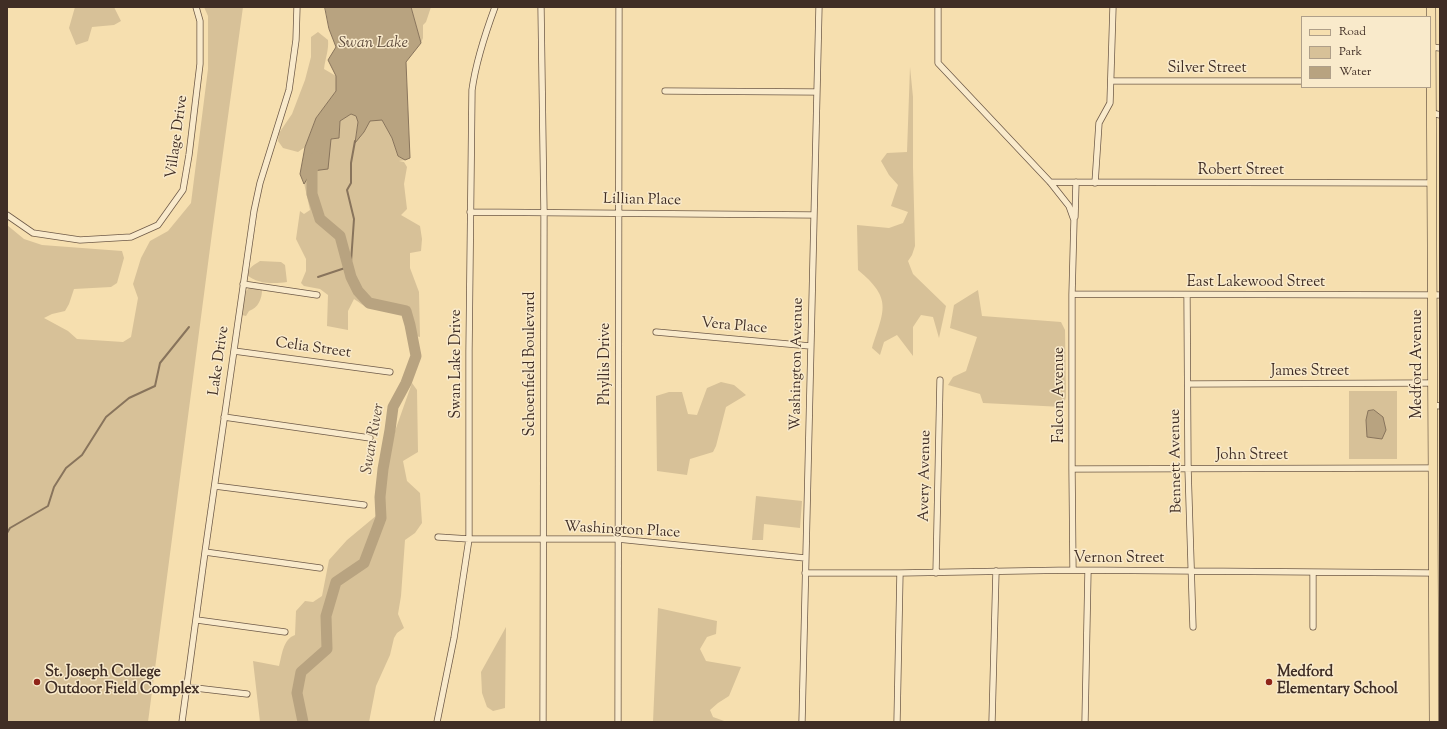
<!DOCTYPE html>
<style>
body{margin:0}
#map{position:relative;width:1447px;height:729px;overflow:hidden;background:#f6dfaf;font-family:"Sorts Mill Goudy",serif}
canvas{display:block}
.frame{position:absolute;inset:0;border:8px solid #402e25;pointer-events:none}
.legend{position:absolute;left:1301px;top:16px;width:130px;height:72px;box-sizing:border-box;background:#f9eacb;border:1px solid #af9f89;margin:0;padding:5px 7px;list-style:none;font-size:12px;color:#402e25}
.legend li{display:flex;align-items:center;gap:8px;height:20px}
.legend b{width:20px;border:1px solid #af9f89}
</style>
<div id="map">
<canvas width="1447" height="729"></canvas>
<div class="frame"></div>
<ul class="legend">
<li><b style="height:5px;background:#f6dfaf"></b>Road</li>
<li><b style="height:11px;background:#d7c198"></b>Park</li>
<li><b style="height:11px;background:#b8a380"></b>Water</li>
</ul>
</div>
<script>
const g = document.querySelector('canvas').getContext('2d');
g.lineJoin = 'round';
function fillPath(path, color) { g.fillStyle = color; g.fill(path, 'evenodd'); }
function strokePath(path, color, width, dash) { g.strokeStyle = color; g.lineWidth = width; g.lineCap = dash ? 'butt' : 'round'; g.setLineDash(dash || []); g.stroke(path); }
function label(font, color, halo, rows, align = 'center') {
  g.font = font + ' "Sorts Mill Goudy",serif'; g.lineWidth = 3; g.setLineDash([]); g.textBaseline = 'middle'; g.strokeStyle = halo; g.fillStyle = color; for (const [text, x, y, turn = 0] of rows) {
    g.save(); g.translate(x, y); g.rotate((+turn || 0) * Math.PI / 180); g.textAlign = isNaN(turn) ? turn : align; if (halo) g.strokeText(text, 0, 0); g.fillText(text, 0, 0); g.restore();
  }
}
const green = new Path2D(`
 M75,7H114L121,21L114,25L92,27L88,41L76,45L69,28Z
 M204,7H243L212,233L148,722H7V225L24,239L42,245L122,251L124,258L117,283L111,287L74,289L69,304L65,311L52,314L44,318L68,331L77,339L123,342L131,337L138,298L133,284L141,258L150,241L168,231L191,203L208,69V16Z
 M411,7H431L426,22L423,25V38L421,43Z
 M318,32L328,40C329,50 325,59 324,69L336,76V91L316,118L305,147L298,152L283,148L278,141L279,133L292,114L305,80L311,57V37Z
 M910,67L913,97V167L915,246L912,255L908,261L913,274L946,306L939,338L933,317L921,315L913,327V356L897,335L884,342L880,355L872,348C884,310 893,299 858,270L857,225L889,228L903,223L908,212L891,206L898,185L889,175L881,161L887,153L907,152Z
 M351,114L356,116L358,122L355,142L364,132L370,120H382L392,138L398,156L405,160L399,161L404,162L407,167L404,184L407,209L401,215L420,226L422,239L421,251L410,253V268L419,292L420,337L412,335C411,330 410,321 407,317C401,309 382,311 374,309C366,308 360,303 354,299L348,311V330L327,326L328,295L320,289L304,286L301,283L306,271V259L296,239L300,211L304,214L310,210L304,183L331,139L339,138L340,121Z
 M260,261L281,262L285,265L287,282C274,284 257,284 247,275C249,267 254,265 260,261Z
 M249,288L262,290C262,299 258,308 249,311L246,316L242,315L246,291Z
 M978,290L982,316L1061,322L1065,330L1066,397L1063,407L983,403L980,394L948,385L953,377L966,371L977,337L950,328L954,305Z
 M721,382L734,385L746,395L726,407L716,446L713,452L690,459L687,475L657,471L656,396L669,392H682L688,414L697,415L707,388Z
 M412,383L417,390L418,452L403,461L407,481L420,493L422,523L415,533L405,540L401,596L398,614L404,628L397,633L394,638L390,655L376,686L369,722H260L253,661L279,666C282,655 283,639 295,635L296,611L305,601L313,602L322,596L329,560L347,540L377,515L395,431Z
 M1349,391H1397V459H1349Z
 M756,496L802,501L800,528L764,524L763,540H752Z
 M658,608L717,621L716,634L707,637L700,649L706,661L741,667L729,696L718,703L710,710L713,717L727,722H653Z
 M506,627L505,708L493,711L487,707L482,693L481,672Z`);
const water = new Path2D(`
 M325,7H411L421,43L406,62L410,158L405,160L398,156L392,138L382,120L370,121L364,132L355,143L358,122L356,116L351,114L340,121L339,138L331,139L328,169L312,171L304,184L300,174L305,147L316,118L336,91V76L328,60L336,47L329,29Z
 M1374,410L1383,417L1386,430L1382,439L1367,437L1366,420L1368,411Z`);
const stream = new Path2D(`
 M318,277L348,267L351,262L354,219L347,190L351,183V163L355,141
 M7,533L10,528L48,506L54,487L66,468L82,455L106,417L129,398L155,386L160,363L189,327`);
const river = new Path2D(`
 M303,722L297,693L301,672L327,649L326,616L336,582L364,563L381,518L380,497L383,469L390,430L393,407L406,383L416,356L410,325L406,311L369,303L358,291L351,277L340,236L320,219L312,194V171L316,157`);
const street = new Path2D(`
 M541,7L544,213L543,722
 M938,7V63L1050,182L1069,206L1074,220L1072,294V469L1073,570
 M1431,47L1440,48
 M1112,81H1302
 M665,91L817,92
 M1432,113L1440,115
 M1050,182L1432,183
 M1095,183L1099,123L1110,103L1113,7
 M470,212L814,215
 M7,215L33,233L80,240L131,237L158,225L183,190L189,155L200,64V21L196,7
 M1075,217L1076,182
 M243,284L317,295
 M1072,294L1440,295
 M1187,295L1188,468L1193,627
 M656,332L810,346
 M234,351L390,372
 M1188,384L1432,383
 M1432,405L1440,406
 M224,417L370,438
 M1072,469L1432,468
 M215,486L364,505
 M438,537L469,539H618L805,558
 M205,552L320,568
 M1313,572V627
 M805,573H900L1073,570L1433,573
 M936,573L940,380
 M197,620L285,632
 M187,687L247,694
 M182,722L205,552L254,211L260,183L289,90L296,40L297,7
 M437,722L454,638L469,539V351L472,90C476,61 485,34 495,7
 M618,722L619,7
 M802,722L819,7
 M897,722L900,573
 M992,722L996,571
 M1085,722L1088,571`);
const primary = new Path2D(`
 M1431,7L1434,722`);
const markers = [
 [37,682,4,"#8f2418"],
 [1269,682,4,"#8f2418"]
];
const streetNames = [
 ["Silver Street",1207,69],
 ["Village Drive",178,137,-82],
 ["Robert Street",1241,171],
 ["Lillian Place",642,201,1],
 ["East Lakewood Street",1256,283],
 ["Vera Place",734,327,5],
 ["Celia Street",313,349,8],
 ["Lake Drive",220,361,-82],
 ["Swan Lake Drive",457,364,-90],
 ["Schoenfield Boulevard",531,364,-90],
 ["Phyllis Drive",606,364,-90],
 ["Washington Avenue",798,364,-89],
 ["Medford Avenue",1418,364,-90],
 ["James Street",1310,372],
 ["Falcon Avenue",1060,395,-90],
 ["John Street",1252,456],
 ["Bennett Avenue",1177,461,-91],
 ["Avery Avenue",926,476,-89],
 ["Washington Place",622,531,3],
 ["Vernon Street",1119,559]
];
const poiNames = [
 ["St. Joseph College",45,673],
 ["Outdoor Field Complex",45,690],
 ["Medford",1277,673],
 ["Elementary School",1277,690]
];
const waterNames = [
 ["Swan Lake",373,44],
 ["Swan River",374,439,-80]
];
fillPath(green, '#d7c198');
fillPath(water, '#b8a380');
strokePath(water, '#88745c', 1);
strokePath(stream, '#88745c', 2);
strokePath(river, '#b8a380', 11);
strokePath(street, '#6e5a48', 7);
strokePath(primary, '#402e25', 10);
strokePath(street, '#f9eacb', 5.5);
strokePath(primary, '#f6dfaf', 9);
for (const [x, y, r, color] of markers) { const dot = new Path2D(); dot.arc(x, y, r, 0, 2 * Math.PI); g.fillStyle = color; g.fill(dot); strokePath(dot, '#f9eacb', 1.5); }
label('15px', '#402e25', '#f9eacb', streetNames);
label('bold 15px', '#402e25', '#f9eacb', poiNames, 'left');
label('italic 16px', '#5e4b3c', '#f9eacb', waterNames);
</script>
